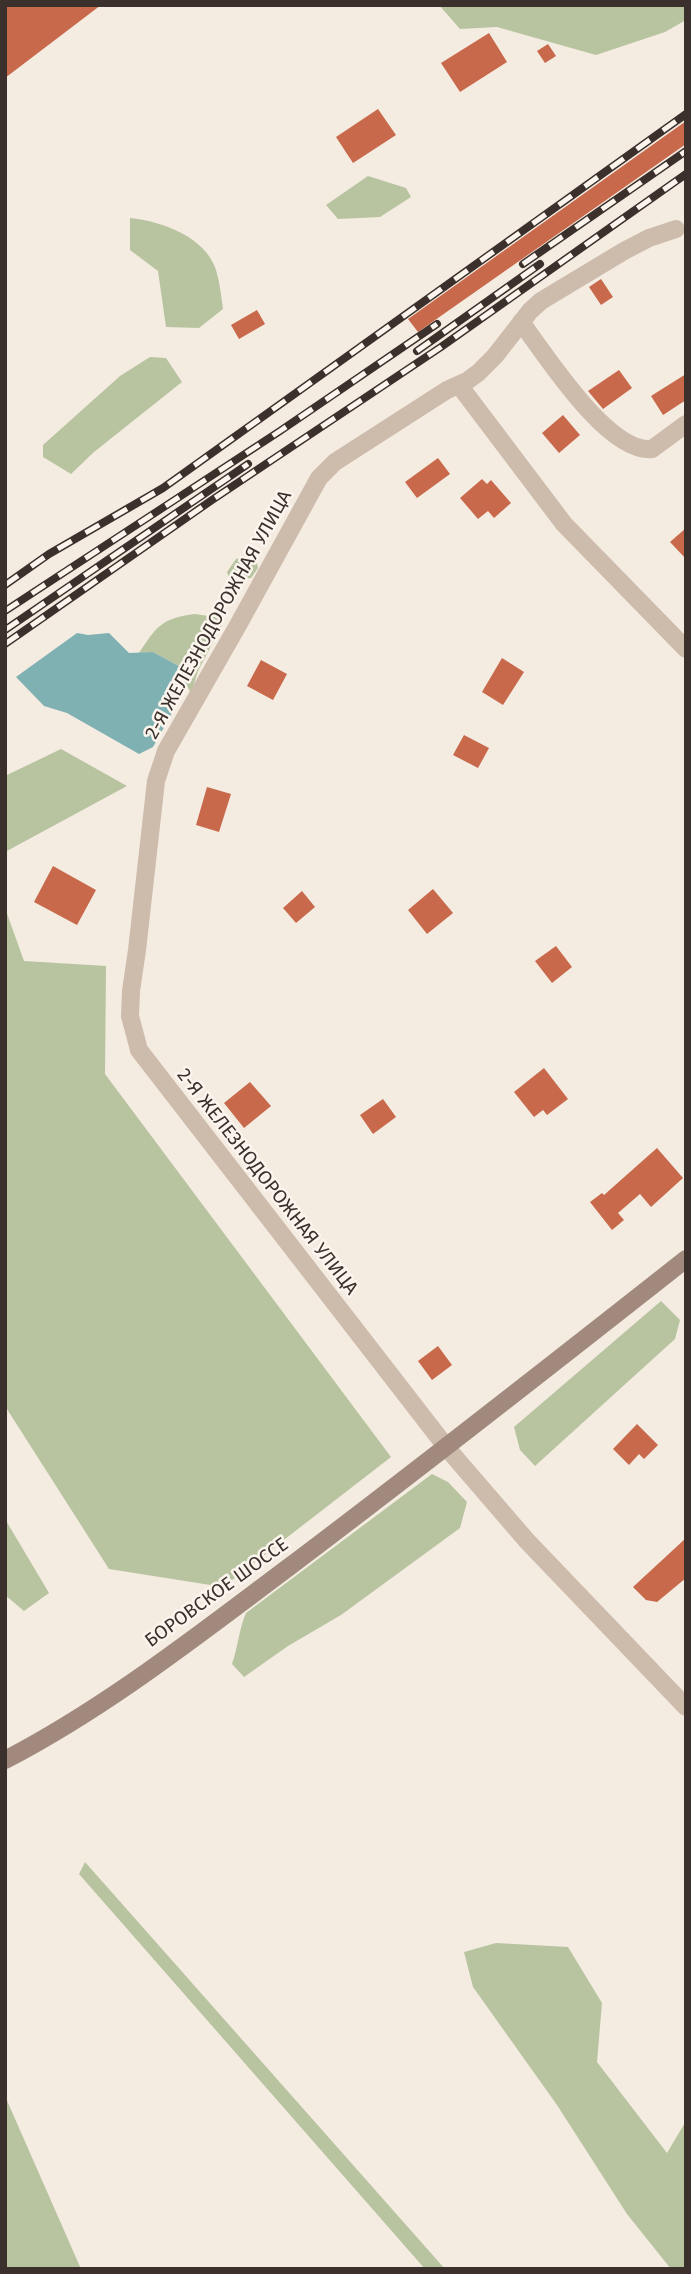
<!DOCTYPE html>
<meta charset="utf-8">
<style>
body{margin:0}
#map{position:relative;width:691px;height:2274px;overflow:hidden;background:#f4ebe1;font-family:"Fira Sans",sans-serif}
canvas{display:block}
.frame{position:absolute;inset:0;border:7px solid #3b302b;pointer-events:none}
</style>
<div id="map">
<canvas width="691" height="2274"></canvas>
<div class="frame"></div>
</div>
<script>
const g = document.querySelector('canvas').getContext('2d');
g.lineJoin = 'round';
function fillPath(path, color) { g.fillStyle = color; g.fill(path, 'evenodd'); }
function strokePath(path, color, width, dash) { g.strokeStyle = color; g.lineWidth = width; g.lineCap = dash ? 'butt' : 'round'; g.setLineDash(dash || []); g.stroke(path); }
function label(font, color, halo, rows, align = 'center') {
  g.font = font + ' "Fira Sans",sans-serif'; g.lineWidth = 5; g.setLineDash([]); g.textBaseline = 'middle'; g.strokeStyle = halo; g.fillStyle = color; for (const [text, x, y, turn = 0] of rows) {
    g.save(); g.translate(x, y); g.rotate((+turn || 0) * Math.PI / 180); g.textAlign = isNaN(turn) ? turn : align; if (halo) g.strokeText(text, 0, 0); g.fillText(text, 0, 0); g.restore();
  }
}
const green = new Path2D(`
 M439,5H686V20L665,32L596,55L497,27L460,29Z
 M368,176L406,188L411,197L380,217L338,219L326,205Z
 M130,218C161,221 206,237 216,270C220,283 221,296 223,309L199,328L166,327L158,271L130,250Z
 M150,357L166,358L182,382L94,452L71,474L43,457V445L120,376Z
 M248,554L256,559L258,568L251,578L230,580L227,572L236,559Z
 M195,614L215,617L223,623L198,671L191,693L187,686L186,670L153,652L139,653C157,626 162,618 195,614Z
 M61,749L127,786L5,852V776Z
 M5,908L24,961L106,966L105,1074L391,1457L223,1587L109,1569L5,1406Z
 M661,1301L680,1320L675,1339L535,1466L520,1450L514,1427Z
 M432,1474L448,1482L467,1502L460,1528L341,1615L288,1646L244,1677L232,1664C238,1647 239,1629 246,1613Z
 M5,1519L49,1593L24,1611L5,1595Z
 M85,1862L445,2269H425L79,1874Z
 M496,1943L568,1947L602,2003L597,2062L667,2153L686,2121V2269H671L627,2214L557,2105L473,1987L464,1952Z
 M5,2096L81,2269H5Z`);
const water = new Path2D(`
 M77,633L88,635L109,633L129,653L153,652L186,670L187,686L153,747L139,754L67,713L44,706L16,677Z`);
const building = new Path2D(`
 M5,5H101L5,78Z
 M489,33L507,62L460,92L441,63Z
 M548,44L556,56L545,63L537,51Z
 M378,109L396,135L353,163L336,137Z
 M686,121V144L418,332L408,319Z
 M601,279L613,297L601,305L589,287Z
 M257,310L265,324L239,339L231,325Z
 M619,370L632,388L603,409L588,391Z
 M686,374V400L663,415L651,396Z
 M563,415L580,435L559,453L542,433Z
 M438,458L450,474L417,498L405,482Z
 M482,479L487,484L491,480L511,503L494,518L488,511L478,519L460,498Z
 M686,528V559L670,542Z
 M502,658L524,672L503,705L482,692Z
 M261,660L287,674L273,700L247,686Z
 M464,735L489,748L478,768L453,755Z
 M207,787L231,794L219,832L196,825Z
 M53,866L96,890L77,925L34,902Z
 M433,889L453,913L427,934L408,910Z
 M302,891L315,907L296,923L283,908Z
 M556,946L572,967L552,983L535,961Z
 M544,1068L568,1099L547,1115L543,1110L534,1117L514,1092Z
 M250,1082L271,1106L244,1128L224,1103Z
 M383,1099L396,1117L373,1134L360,1115Z
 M657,1148L683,1178L651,1207L640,1194L618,1213L624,1220L612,1230L590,1202L602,1193L604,1195Z
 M438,1346L452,1365L432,1380L418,1361Z
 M637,1424L658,1445L644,1459L639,1454L629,1465L613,1449Z
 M686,1538V1578L657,1602L646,1600L633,1587Z`);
const minor = new Path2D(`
 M676,229L649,238L624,251L541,301L530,311L495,356L478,373L467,381L447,390L335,462L319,478L237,627L166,751L156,781L137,950L131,991L130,1016L139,1050L447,1448L528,1542L686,1707
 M521,322C545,354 608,454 652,449L686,424
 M459,385L564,524L686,649`);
const secondary = new Path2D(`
 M5,1760C107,1707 198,1635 289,1567C423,1466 554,1363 686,1259`);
const rail = new Path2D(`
 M523,264L686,151
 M417,351L540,264
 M5,585L49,554L163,488L686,114
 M5,611L280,431L437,324
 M5,630L248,464
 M5,644L212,500L441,347L686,174`);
const streetNames = [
 ["2-Я ЖЕЛЕЗНОДОРОЖНАЯ УЛИЦА",219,615,-61],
 ["2-Я ЖЕЛЕЗНОДОРОЖНАЯ УЛИЦА",267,1182,52],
 ["БОРОВСКОЕ ШОССЕ",217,1593,-36]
];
fillPath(green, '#b8c4a0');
fillPath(water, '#7fb0b2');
fillPath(building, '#c8694b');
strokePath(minor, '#cdbbac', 18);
strokePath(secondary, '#a18a7d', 18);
strokePath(rail, '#3b302b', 8);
strokePath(rail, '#fbf5ee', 5, [16]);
label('19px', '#3b302b', '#fbf5ee', streetNames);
</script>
